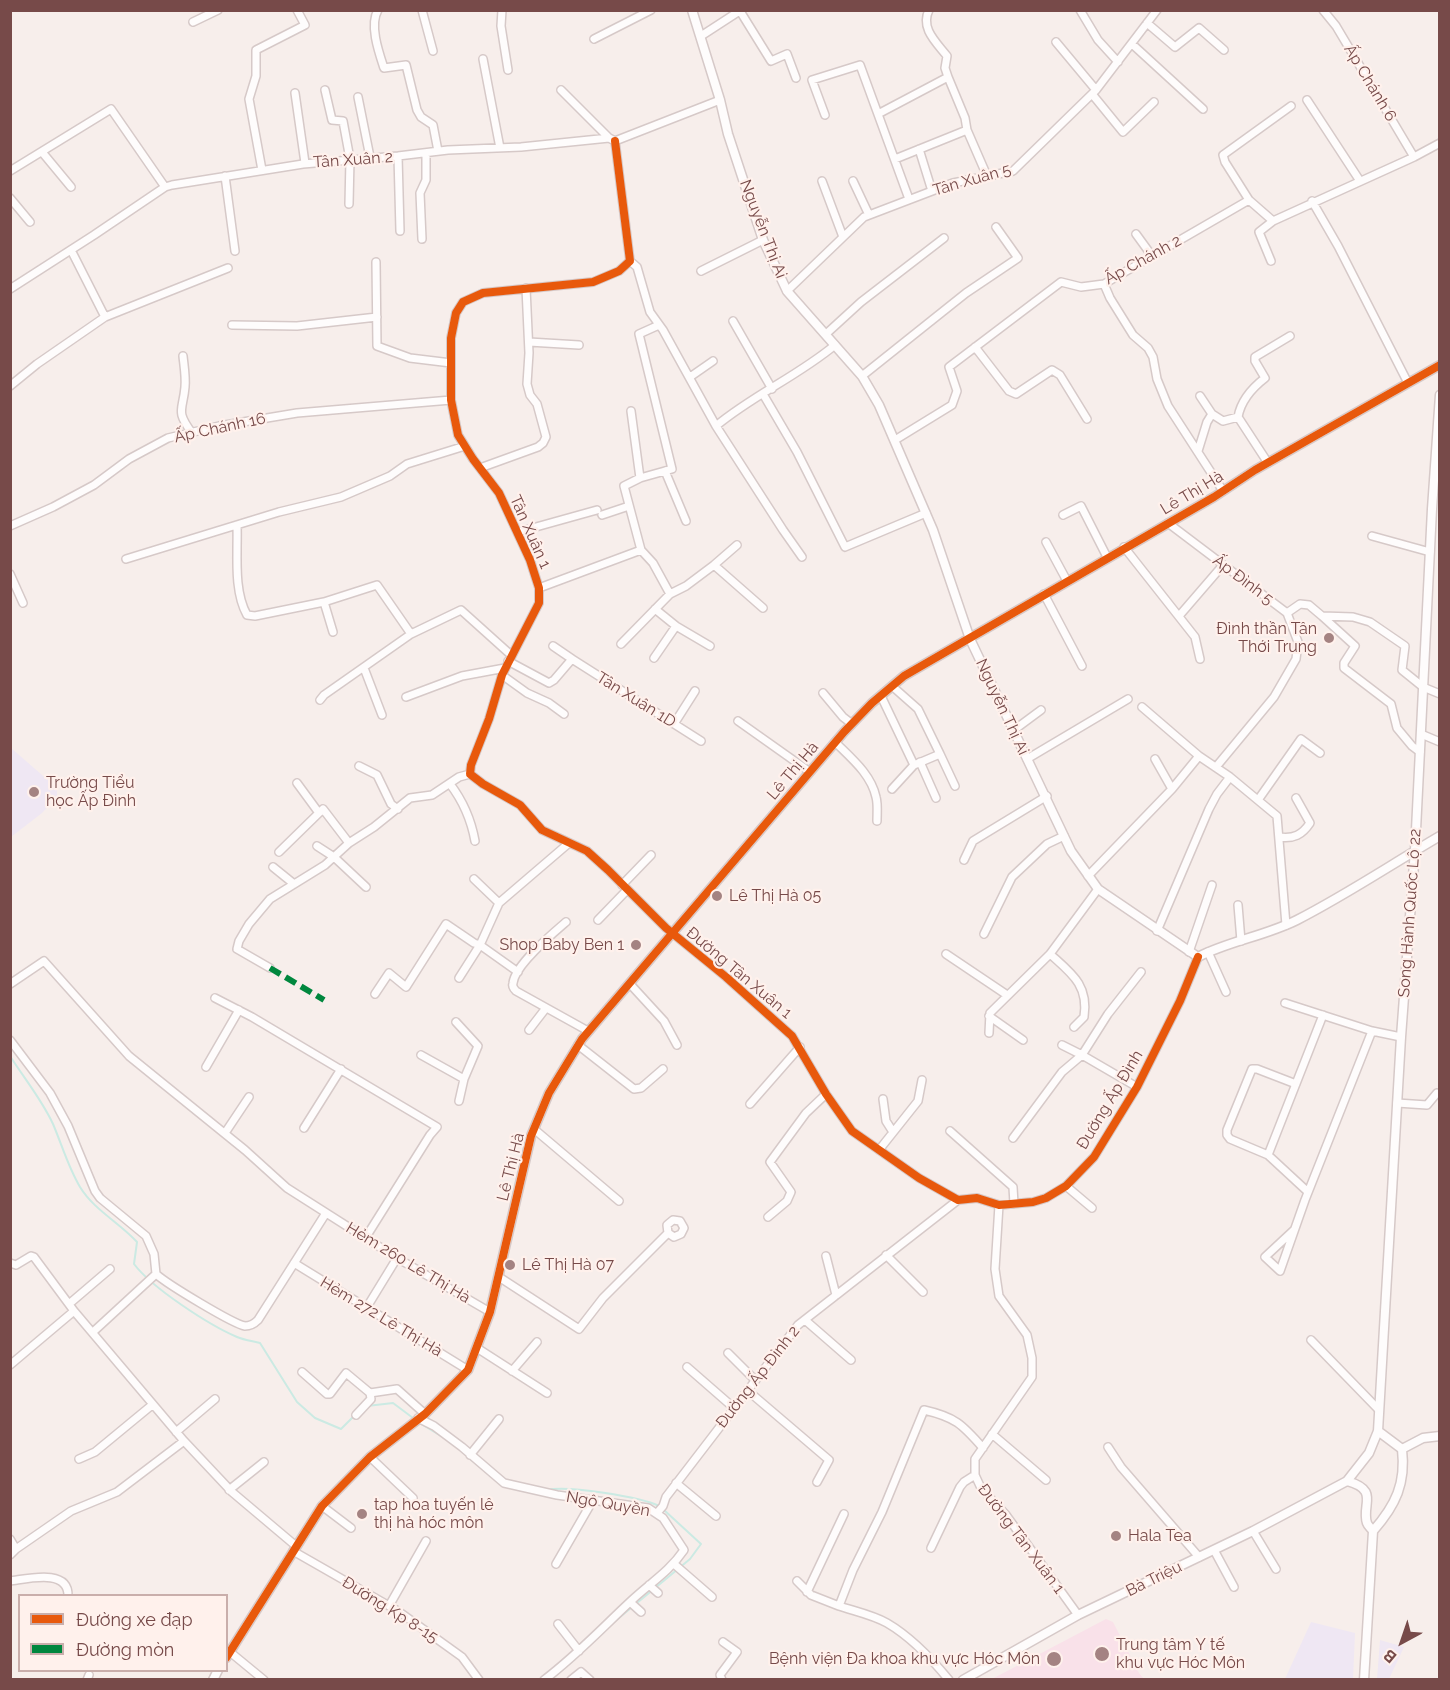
<!DOCTYPE html>
<meta charset="utf-8">
<style>
body{margin:0}
#map{position:relative;width:1450px;height:1690px;overflow:hidden;background:#f7eeeb;font-family:Raleway,sans-serif}
canvas{display:block}
.frame{position:absolute;inset:0;border:12px solid #774a49;pointer-events:none}
.legend{position:absolute;left:18px;top:1594px;width:210px;height:78px;box-sizing:border-box;background:#fff1ec;border:2px solid #c9aeab;margin:0;padding:8px 10px;list-style:none;font-size:18px;color:#774a49}
.legend li{display:flex;align-items:center;gap:12px;height:30px}
.legend b{width:30px;border:2px solid #c9aeab}
.north{position:absolute;left:1372px;top:1612px;width:60px;height:60px;-webkit-text-stroke:4px #fff1ec;paint-order:stroke;rotate:220deg;font-size:16px;font-weight:700;line-height:24px;text-align:center;color:#774a49}
.north::after{content:'';display:block;margin:auto;width:21px;height:27px;background:#774a49;clip-path:polygon(50% 0,100% 100%,50% 72%,0 100%)}
</style>
<div id="map">
<canvas width="1450" height="1690"></canvas>
<div class="frame"></div>
<ul class="legend">
<li><b style="height:8px;background:#e8590c"></b>Đường xe đạp</li>
<li><b style="height:8px;background:#00873e"></b>Đường mòn</li>
</ul>
<div class="north">B</div>
</div>
<script>
const g = document.querySelector('canvas').getContext('2d');
g.lineJoin = 'round';
function fillPath(path, color) { g.fillStyle = color; g.fill(path, 'evenodd'); }
function strokePath(path, color, width, dash) { g.strokeStyle = color; g.lineWidth = width; g.lineCap = dash ? 'butt' : 'round'; g.setLineDash(dash || []); g.stroke(path); }
function label(font, color, halo, rows, align = 'center') {
  g.font = font + ' Raleway,sans-serif'; g.lineWidth = 4.5; g.setLineDash([]); g.textBaseline = 'middle'; g.strokeStyle = halo; g.fillStyle = color; for (const [text, x, y, turn = 0] of rows) {
    g.save(); g.translate(x, y); g.rotate((+turn || 0) * Math.PI / 180); g.textAlign = isNaN(turn) ? turn : align; if (halo) g.strokeText(text, 0, 0); g.fillText(text, 0, 0); g.restore();
  }
}
const education = new Path2D(`
 M11,748L57,788V797L42,813L11,837Z
 M1311,1622L1355,1633L1353,1679H1285Z
 M1380,1640L1404,1647L1389,1679H1377Z`);
const medical = new Path2D(`
 M1106,1619L1113,1622L1139,1673L1144,1679H992Z`);
const stream = new Path2D(`
 M10,1056C24,1078 42,1100 53,1124C62,1145 68,1167 80,1187C94,1210 120,1223 137,1242L134,1264C152,1288 209,1325 237,1337C244,1340 252,1341 260,1343L297,1402L315,1418L341,1429L354,1416
 M367,1406L393,1403L413,1418
 M418,1422L441,1436
 M469,1458L499,1483
 M507,1487L536,1494L539,1493
 M547,1490C567,1485 641,1497 659,1506
 M614,1622L690,1559L701,1544L664,1510
 M554,1677L575,1659`);
const minor = new Path2D(`
 M378,10C369,25 379,53 384,68L406,65L417,110L421,117L433,125L438,151
 M422,10L433,51
 M502,10L501,26L508,70
 M929,10C920,28 936,42 947,56L945,68L948,77
 M1080,10L1098,40L1118,62
 M1323,10L1336,26L1414,157
 M740,11L771,61L787,54L796,78
 M193,22L218,10
 M1147,23L1175,47L1199,28L1224,50
 M701,36L741,10
 M594,39L651,10
 M1056,42L1096,90
 M1132,44L1203,109
 M483,59L500,148
 M325,90L332,120L343,121L350,159L349,204
 M561,90L609,138
 M295,93L305,163
 M1092,94L1123,132L1154,102
 M358,97L370,157
 M1307,100L1360,181
 M878,114L948,77L965,118L967,130L895,159
 M825,115L812,80L860,65L909,199
 M967,130L987,176
 M615,141L630,261L619,271L593,282L483,293L463,302L456,313L451,338V400L458,435L473,459L499,493L530,560L539,588V603L502,675L489,719L471,765L470,774L483,784L520,805L542,830L587,851L608,870L666,928L726,977L792,1036L826,1094L852,1131L919,1178L958,1200L977,1198L999,1205L1033,1202L1046,1198L1066,1186L1094,1157L1137,1087L1180,1001L1198,957
 M919,149L932,191
 M42,152L71,187
 M398,156L400,231
 M262,170L249,99L256,76V50L305,25L297,10
 M10,171L111,109L165,187
 M225,176L235,251
 M822,181L843,237
 M853,181L869,215
 M10,198L30,222
 M1249,200L1225,162L1223,155L1291,106
 M1312,201L1338,246L1408,383
 M1136,234L1152,256
 M422,239L420,193L426,180V153
 M71,250L105,317L228,268
 M630,261L637,267L650,312L663,330L716,426C753,395 798,376 835,345
 M1271,261L1259,232L1273,221
 M376,262L377,346L410,358L451,363
 M701,271L763,240
 M1104,284L1110,298L1133,335L1148,348L1153,357L1157,379L1168,406L1223,491
 M10,289L94,235L165,187L172,185L303,164L398,156L448,150L521,147L609,138L615,141L720,100
 M787,291L864,217L953,183L1013,171L1096,90L1157,10
 M733,321L772,389
 M232,325L297,326L377,317
 M826,334L861,302L944,238
 M529,342L579,345
 M975,347L1009,391L1016,394L1052,370L1060,375L1087,419
 M183,356C184,366 186,377 185,387C183,411 175,410 192,433
 M862,376L966,293L1018,258L996,227
 M690,377L713,361
 M10,386L37,364L105,317
 M763,394L797,452L845,547L926,513
 M1200,396L1212,414
 M631,411L640,478
 M716,426L783,530L802,557
 M895,440L952,405L957,391L949,367L1061,282L1081,287L1104,284L1249,200L1273,221L1414,157L1440,143
 M1198,451L1207,422L1212,414L1223,421L1238,417
 M1268,463L1238,417C1241,400 1252,388 1265,378L1255,361V357L1290,336
 M480,468L538,447L543,443L546,437L537,404L530,395L527,384L529,353L526,288
 M665,471L686,521
 M602,515L629,506
 M1063,515L1081,506L1107,557
 M1168,523L1287,613L1298,642L1296,659L1274,697L1216,767
 M237,525C238,553 233,590 247,615L255,616L324,602
 M10,526L53,507L94,485L129,459L168,438L219,426L297,413L451,400
 M518,532L597,510
 M1372,536L1430,552
 M1046,542L1067,581
 M1124,547L1195,637L1200,659
 M641,550L624,486L640,478L672,469L639,334L659,325
 M126,559L279,512L341,497L390,476L407,464L465,446
 M714,565L737,545
 M10,574L23,603
 M539,588L641,550L653,563L670,594L686,586L714,565L763,608
 M1044,594L1082,666
 M655,609L676,626L710,646
 M1287,613L1300,604L1309,605L1322,616L1353,617L1370,622L1405,646L1402,670L1423,687L1440,694
 M1179,616L1223,565
 M1322,616L1355,646L1344,663V668L1391,704L1397,728L1412,746L1420,752
 M333,632L324,602L377,585L411,634L461,610L511,655
 M621,644L670,594
 M553,646L572,659
 M654,658L676,626
 M508,661L549,683L554,680L572,659L701,741
 M364,668L382,715
 M502,675L527,693L549,703L564,714
 M892,686L918,709L940,754L914,765
 M823,693L843,717L852,724
 M881,696L914,765L892,789
 M406,697L462,676L505,668
 M320,700L324,695L411,634
 M738,721L810,772
 M674,724L695,691
 M1014,730L1041,710
 M1421,734L1440,742
 M835,742C851,758 871,774 876,797C878,804 877,813 877,821
 M940,754L955,786
 M1199,756L1230,777L1277,816L1286,925
 M1027,759L1128,699
 M1155,759L1172,789
 M920,762L936,798
 M359,766L377,775L391,804L398,809
 M297,783L319,813
 M450,784C463,801 471,819 475,841
 M1258,800L1301,739L1320,753
 M1279,837C1294,839 1302,835 1310,823L1296,798
 M317,846L334,857L366,887
 M279,852L323,809L349,843
 M964,860L973,841L1047,796
 M273,867L294,884
 M1088,876L1172,789L1199,756L1142,707
 M474,879L499,903
 M622,885L651,855
 M1238,905L1241,941
 M598,920L627,890
 M566,922C552,934 515,965 513,983C512,986 514,989 516,991L588,1031
 M1157,931L1209,809L1217,794L1230,777
 M984,934L1012,877L1047,844L1064,836
 M1189,952L1212,885
 M1208,952L1226,992
 M946,954L1007,995
 M1050,954C1071,973 1089,985 1084,1017L1074,1027
 M270,968L237,949L239,941L249,924L270,899L325,865L349,843L374,827L410,798L432,795L459,777L470,774
 M518,972L480,945L499,903L569,843
 M10,984L44,961L129,1056L245,1150L287,1188L397,1258L490,1312
 M630,984L664,1021L677,1045
 M375,994L389,973L406,987L446,924L474,943L480,945L459,978
 M215,998L252,1017L437,1127L430,1135L366,1237
 M1285,1003L1372,1031L1401,1037
 M989,1016L1023,1040
 M456,1022L478,1046L464,1079
 M529,1030L546,1008
 M989,1033L990,1013L1050,954L1098,889
 M10,1040L50,1093L68,1126L95,1191L100,1198L146,1236L154,1254L156,1274C167,1284 233,1324 245,1326C250,1326 255,1323 258,1320L326,1213
 M578,1045L634,1089L641,1088L663,1069
 M421,1055L464,1079L459,1101
 M206,1067L239,1010
 M1296,1084L1257,1069H1252L1227,1130V1135L1230,1139L1268,1155L1308,1192
 M1137,1087L1082,1055L1108,1014L1141,972
 M883,1099L886,1121L893,1132
 M1397,1103L1427,1105L1437,1093L1440,1094
 M750,1104L800,1047
 M304,1128L341,1069
 M534,1129L619,1201
 M950,1131L1013,1187L1014,1204
 M225,1133L249,1097
 M1013,1138L1062,1072L1082,1055L1062,1045
 M879,1150L918,1101L922,1080
 M1268,1155L1323,1015
 M1066,1186L1092,1208
 M999,1205L995,1269L999,1296L1027,1335L1032,1358V1377L975,1459V1475L981,1488L1006,1515L1078,1615
 M768,1217L787,1201L791,1192L770,1162L806,1113L826,1094
 M1294,1230L1265,1257L1280,1271L1305,1200L1372,1031
 M886,1255L923,1292
 M826,1256L836,1295
 M10,1263L16,1265L31,1256L34,1257L74,1311L184,1441L232,1492L296,1546
 M294,1263L468,1370
 M499,1277L579,1329L603,1298L668,1233L667,1225L673,1220L680,1221L684,1228L681,1234L674,1237L668,1233
 M69,1304L110,1269
 M367,1307L397,1258
 M805,1320L851,1360
 M93,1332L156,1274
 M1311,1340L1379,1410
 M477,1348L547,1393
 M728,1353L755,1380
 M10,1365L74,1311
 M687,1367L734,1408
 M512,1371L537,1342
 M302,1372L327,1394H330L346,1373L370,1393L397,1389L425,1414
 M747,1390L829,1460L817,1482
 M356,1415L371,1399L370,1393
 M418,1418L434,1426L462,1447L504,1483L557,1495L648,1508L663,1518L684,1550C669,1572 650,1583 631,1601C602,1628 576,1656 544,1680
 M176,1432L215,1399
 M992,1434L1046,1480
 M1108,1447L1121,1467L1199,1557
 M470,1455L499,1419
 M370,1457L413,1498
 M79,1459L95,1452L152,1405
 M676,1483L716,1516
 M229,1490L264,1462
 M322,1506L351,1528
 M657,1513L663,1506L666,1497L798,1325L958,1200
 M1253,1531L1276,1569
 M10,1539L16,1549
 M931,1548L960,1487L964,1482L975,1475
 M1214,1550L1234,1587
 M293,1551L398,1611L462,1657L479,1680
 M10,1555L16,1549L71,1511L117,1492L184,1441
 M556,1564L593,1500
 M674,1564L712,1597
 M10,1581C27,1579 69,1568 68,1596
 M797,1581L811,1595L839,1606
 M649,1585L658,1593
 M807,1592L844,1514
 M630,1602L641,1612
 M389,1606L426,1541
 M558,1624L579,1651
 M230,1652L264,1680
 M87,1680L89,1675
 M571,1680L581,1672L590,1680
 M722,1680L720,1675L737,1652L723,1642
 M949,1680C931,1658 911,1637 887,1623C873,1615 854,1611 839,1606L853,1570L882,1512L924,1410C955,1417 962,1424 983,1448`);
const tertiary = new Path2D(`
 M692,10L720,100L728,134L763,240L787,291L862,376L879,405L933,530L970,639L1071,851L1098,889L1198,957C1229,941 1265,936 1297,920C1346,895 1392,864 1440,836
 M1402,1449L1423,1438L1440,1436
 M1347,1481C1380,1490 1361,1505 1367,1523C1368,1526 1371,1528 1373,1531
 M1373,1531C1396,1505 1406,1483 1402,1449L1378,1431
 M226,1658L322,1506L370,1457L425,1414L468,1370L490,1312L531,1136L549,1093L582,1039L844,732L872,703L904,676L1214,497L1255,470L1440,365
 M213,1680L218,1670
 M963,1680L1078,1615L1253,1531L1347,1481L1369,1453L1378,1431L1401,1037L1415,850L1432,509L1440,395
 M1364,1680L1373,1531`);
const quiet = new Path2D(`
 M270,968L324,1000`);
const cycleway = new Path2D(`
 M615,141L630,261L619,271L593,282L483,293L463,302L456,313L451,338V400L458,435L473,459L499,493L530,560L539,588V603L502,675L489,719L471,765L470,774L483,784L520,805L542,830L587,851L608,870L666,928L726,977L792,1036L826,1094L852,1131L919,1178L958,1200L977,1198L999,1205L1033,1202L1046,1198L1066,1186L1094,1157L1137,1087L1180,1001L1198,957
 M226,1658L322,1506L370,1457L425,1414L468,1370L490,1312L531,1136L549,1093L582,1039L844,732L872,703L904,676L1214,497L1255,470L1440,365`);
const markers = [
 [1329,638,6,"#a48382"],
 [34,792,6,"#a48382"],
 [717,896,6,"#a48382"],
 [636,945,6,"#a48382"],
 [510,1265,6,"#a48382"],
 [362,1514,6,"#a48382"],
 [1116,1536,6,"#a48382"],
 [1102,1654,8,"#a48382"],
 [1054,1659,8,"#a48382"]
];
const streetNames = [
 ["Ấp Chánh 6",1370,83,59],
 ["Tân Xuân 2",353,160,-4],
 ["Tân Xuân 5",972,180,-16],
 ["Nguyễn Thị Ai",763,229,69],
 ["Ấp Chánh 2",1143,260,-29],
 ["Ấp Chánh 16",220,428,-12],
 ["Lê Thị Hà",1192,493,-31],
 ["Tân Xuân 1",530,532,66],
 ["Ấp Đình 5",1243,580,37],
 ["Tân Xuân 1D",636,700,32],
 ["Nguyễn Thị Ai",1002,707,65],
 ["Lê Thị Hà",793,771,-50],
 ["Song Hành Quốc Lộ 22",1410,913,-86],
 ["Đường Tân Xuân 1",739,973,40],
 ["Đường Ấp Đình",1110,1100,-59],
 ["Lê Thị Hà",511,1167,-76],
 ["Hẻm 260 Lê Thị Hà",408,1263,31],
 ["Hẻm 272 Lê Thị Hà",381,1317,31],
 ["Đường Ấp Đình 2",758,1377,-52],
 ["Ngô Quyền",608,1504,10],
 ["Đường Tân Xuân 1",1021,1539,53],
 ["Bà Triệu",1154,1579,-26],
 ["Đường Kp 8-15",390,1610,32]
];
const poiNames = [
 ["Đình thần Tân",1317,629,"right"],
 ["Thới Trung",1317,647,"right"],
 ["Trường Tiểu",46,783],
 ["học Ấp Đình",46,801],
 ["Lê Thị Hà 05",729,896],
 ["Shop Baby Ben 1",624,945,"right"],
 ["Lê Thị Hà 07",522,1265],
 ["tap hoa tuyến lê",374,1505],
 ["thị hà hóc môn",374,1523],
 ["Hala Tea",1128,1536],
 ["Trung tâm Y tế",1116,1645],
 ["khu vực Hóc Môn",1116,1663],
 ["Bệnh viện Đa khoa khu vực Hóc Môn",1040,1659,"right"]
];
fillPath(education, '#efe7f3');
fillPath(medical, '#f9e1e9');
strokePath(stream, '#cbeae3', 2);
strokePath(minor, '#d6c9c8', 10);
strokePath(tertiary, '#d6c9c8', 11);
strokePath(minor, '#fefcfc', 7);
strokePath(tertiary, '#fefcfc', 8);
strokePath(quiet, '#00873e', 6, [12, 6]);
strokePath(cycleway, '#e8590c', 8);
for (const [x, y, r, color] of markers) { const dot = new Path2D(); dot.arc(x, y, r, 0, 2 * Math.PI); g.fillStyle = color; g.fill(dot); strokePath(dot, '#fff1ec', 2); }
label('16px', '#774a49', '#fff1ec', streetNames);
label('16px', '#774a49', '#fff1ec', poiNames, 'left');
</script>
